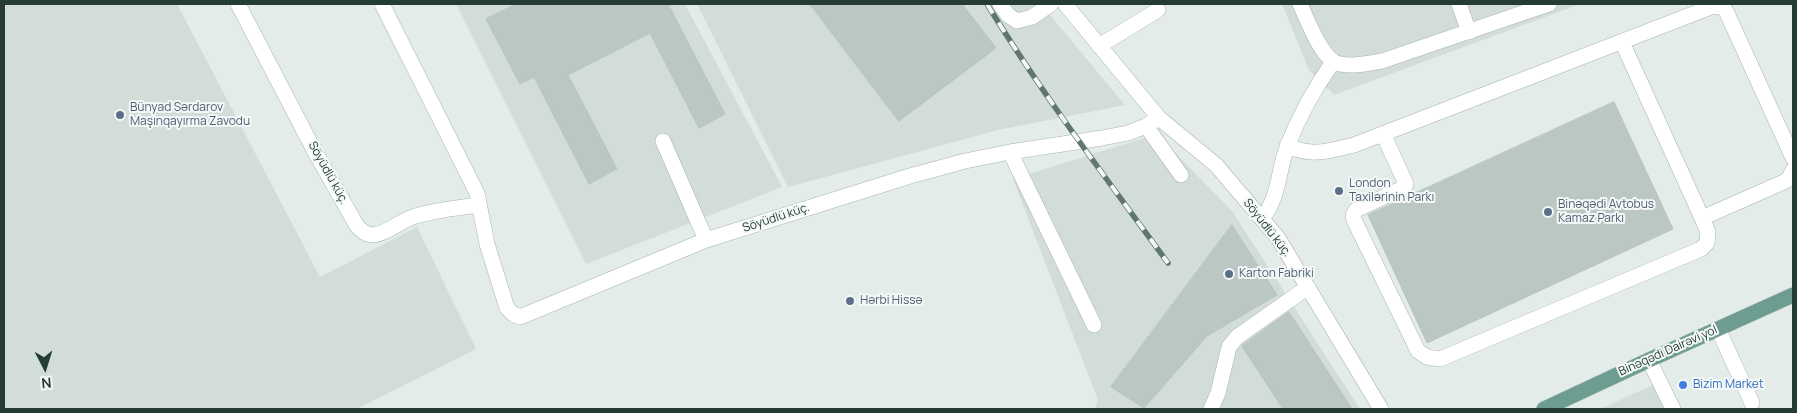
<!DOCTYPE html>
<meta charset="utf-8">
<style>
body{margin:0}
#map{position:relative;width:1797px;height:413px;overflow:hidden;background:#e4ece9;font-family:Manrope,sans-serif}
canvas{display:block}
.frame{position:absolute;inset:0;border:5px solid #253c36;pointer-events:none}
.north{position:absolute;left:20px;top:343px;width:50px;height:50px;-webkit-text-stroke:4px #f4f9f7;paint-order:stroke;rotate:175deg;font-size:14px;font-weight:700;line-height:20px;text-align:center;color:#253c36}
.north::after{content:'';display:block;margin:auto;width:18px;height:22px;background:#253c36;clip-path:polygon(50% 0,100% 100%,50% 72%,0 100%)}
</style>
<div id="map">
<canvas width="1797" height="413"></canvas>
<div class="frame"></div>
<div class="north">N</div>
</div>
<script>
const g = document.querySelector('canvas').getContext('2d');
g.lineJoin = 'round';
function fillPath(path, color) { g.fillStyle = color; g.fill(path, 'evenodd'); }
function strokePath(path, color, width, dash) { g.strokeStyle = color; g.lineWidth = width; g.lineCap = dash ? 'butt' : 'round'; g.setLineDash(dash || []); g.stroke(path); }
function label(font, color, halo, rows, align = 'center') {
  g.font = font + ' Manrope,sans-serif'; g.lineWidth = 4; g.setLineDash([]); g.textBaseline = 'middle'; g.strokeStyle = halo; g.fillStyle = color; for (const [text, x, y, turn = 0] of rows) {
    g.save(); g.translate(x, y); g.rotate((+turn || 0) * Math.PI / 180); g.textAlign = isNaN(turn) ? turn : align; if (halo) g.strokeText(text, 0, 0); g.fillText(text, 0, 0); g.restore();
  }
}
const built = new Path2D(`
 M4,4H177L320,277L417,227L476,349L357,409H4Z
 M456,4H685L782,187L586,264Z
 M697,4H1041L1125,105L998,130L788,187Z
 M1282,4H1580L1334,95L1309,70Z
 M1157,134L1232,211L1360,409H1095L1098,400L1013,179Z
 M1653,385L1664,409H1600Z`);
const building = new Path2D(`
 M517,4H668L725,114L699,128L650,33L568,75L617,169L589,184L534,77L520,84L486,19Z
 M810,4H962L996,48L899,121Z
 M1614,102L1673,229L1427,343L1368,215Z
 M1232,225L1277,295L1207,336L1144,408L1111,387Z
 M1289,312L1352,409H1283L1242,346Z`);
const minor = new Path2D(`
 M238,4L315,152L357,226C362,231 366,235 374,235C388,233 400,221 413,217C434,210 457,208 479,205
 M382,4L477,193L487,244L507,308L513,314L520,317L706,240L910,176L965,161L1010,152L1102,138L1128,133L1146,126L1159,118
 M1000,4L1008,15L1017,21L1032,17L1051,4
 M1065,4L1159,118L1216,165L1278,238L1381,409
 M1300,4C1307,19 1322,61 1340,64C1354,67 1369,63 1382,61L1549,4
 M1459,4L1469,32
 M1099,46L1158,10
 M1146,126L1181,175
 M1383,134L1406,184L1405,187L1356,210L1353,215L1354,220L1418,351L1427,357L1440,359L1701,249L1707,243L1708,232L1702,218L1622,42
 M663,141L706,240
 M1287,146C1314,157 1328,151 1354,145L1711,7L1720,6L1726,11L1793,158
 M1010,152L1094,325
 M1262,218C1279,199 1278,171 1287,147C1299,116 1314,89 1333,62
 M1702,218L1788,180L1793,170
 M1718,329L1752,403
 M1649,360L1673,409
 M1211,409L1218,393L1229,347L1237,337L1308,287`);
const major = new Path2D(`
 M1544,409L1649,360L1793,295`);
const rail = new Path2D(`
 M987,4C1042,94 1106,178 1168,263`);
const markers = [
 [120,115,5,"#5c6f8a"],
 [1339,191,5,"#5c6f8a"],
 [1548,212,5,"#5c6f8a"],
 [1229,274,5,"#5c6f8a"],
 [850,301,5,"#5c6f8a"],
 [1683,385,5,"#3f7fe0"]
];
const serviceNames = [
 ["Bünyad Sərdarov",130,108],
 ["Maşınqayırma Zavodu",130,122],
 ["London",1349,184],
 ["Taxilərinin Parkı",1349,198],
 ["Binəqədi Avtobus",1558,205],
 ["Kamaz Parkı",1558,219],
 ["Karton Fabriki",1239,274],
 ["Hərbi Hissə",860,301]
];
const streetNames = [
 ["Söyüdlü küç.",328,173,61],
 ["Söyüdlü küç.",776,218,-18],
 ["Söyüdlü küç.",1267,228,52],
 ["Binəqədi Dairəvi yol",1668,351,-24]
];
const shopNames = [
 ["Bizim Market",1693,385]
];
fillPath(built, '#d2dcd8');
fillPath(building, '#bac7c2');
strokePath(building, '#b7c5bf', 1);
strokePath(minor, '#a7b4b0', 16);
strokePath(major, '#c2c8c7', 16);
strokePath(minor, '#fff', 15);
strokePath(major, '#6d9d91', 15);
strokePath(rail, '#607771', 5.5);
strokePath(rail, '#f4f9f7', 4, [11]);
for (const [x, y, r, color] of markers) { const dot = new Path2D(); dot.arc(x, y, r, 0, 2 * Math.PI); g.fillStyle = color; g.fill(dot); strokePath(dot, '#f4f9f7', 2); }
label('12px', '#4e5e75', '#f4f9f7', serviceNames, 'left');
label('12px', '#253c36', '#f4f9f7', streetNames);
label('12px', '#366cbe', '#f4f9f7', shopNames, 'left');
</script>
